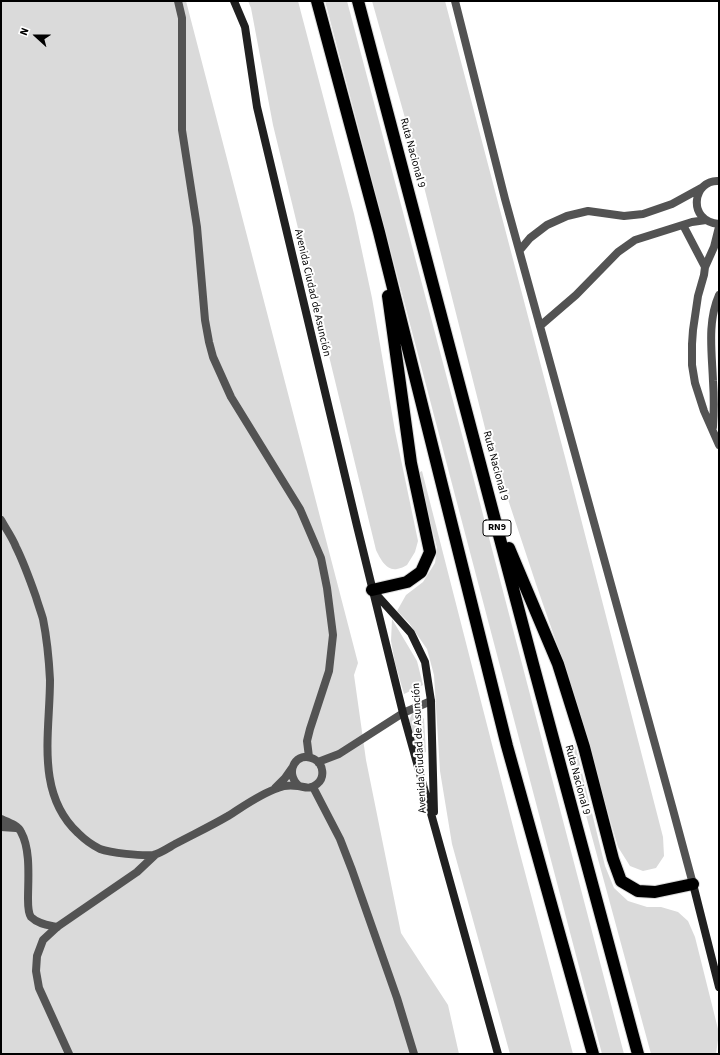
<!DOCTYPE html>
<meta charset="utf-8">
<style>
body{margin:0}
#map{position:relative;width:720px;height:1055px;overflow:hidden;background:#fff;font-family:"Source Sans 3",sans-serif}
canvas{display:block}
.frame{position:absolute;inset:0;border:2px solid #000;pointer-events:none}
.north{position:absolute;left:16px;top:16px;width:40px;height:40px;-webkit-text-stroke:3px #fff;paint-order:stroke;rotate:291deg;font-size:11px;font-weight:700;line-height:16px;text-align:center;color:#000}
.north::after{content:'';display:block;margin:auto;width:14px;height:18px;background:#000;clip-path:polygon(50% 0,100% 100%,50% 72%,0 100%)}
</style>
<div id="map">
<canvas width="720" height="1055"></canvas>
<div class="frame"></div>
<div class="north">N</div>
</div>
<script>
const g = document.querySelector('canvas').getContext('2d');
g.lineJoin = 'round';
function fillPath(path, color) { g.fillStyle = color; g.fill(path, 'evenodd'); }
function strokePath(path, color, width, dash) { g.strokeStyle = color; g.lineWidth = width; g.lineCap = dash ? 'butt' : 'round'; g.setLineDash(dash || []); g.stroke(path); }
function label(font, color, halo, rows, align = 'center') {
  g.font = font + ' "Source Sans 3",sans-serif'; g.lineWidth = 4; g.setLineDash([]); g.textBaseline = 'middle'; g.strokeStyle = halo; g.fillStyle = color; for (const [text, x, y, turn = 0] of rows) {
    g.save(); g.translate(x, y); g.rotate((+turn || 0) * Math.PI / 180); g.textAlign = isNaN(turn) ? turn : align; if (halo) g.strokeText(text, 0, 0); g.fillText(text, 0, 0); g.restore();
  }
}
const green = new Path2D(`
 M1,1H186L358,663L354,675L366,760L401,933L448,1005L459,1054H1Z
 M248,1H298L354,214L372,298L395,431L418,541L415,552L407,565C404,567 401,568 397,569C386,571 380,558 376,550L273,125L251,8Z
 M325,1H347L470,465L624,1054H602Z
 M372,1H445L565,457L663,837L664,856L656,868L643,871L630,866L618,847L567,673L536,584L487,436L420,171Z
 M422,471L518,846L573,1054H510L452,844L440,771L434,675L427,649L409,623L397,611L406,595L423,582L435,563L437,548L418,473Z
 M392,619L417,661L423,685L404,694L395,663L391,641Z
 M419,713L424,719L426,752L419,754L409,720L412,714Z
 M575,744L605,866L614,888L628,901L647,907H661L678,912L688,921L695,937L719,1033L716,1054H651L567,745Z`);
const lane = new Path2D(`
 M1,819C8,822 18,825 21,832C31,850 28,879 28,899C28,904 28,913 31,917C38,924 48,925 57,927
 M1,827L16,828`);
const street = new Path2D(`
 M178,1L182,18V130L197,227L205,320L209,342L213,357L231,397L300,509L321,558L327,588L333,635L329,671L310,729L307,741L309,757
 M455,1L505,199L672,806L693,884
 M719,181C693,179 686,221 719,224
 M683,225L705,267
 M719,227L714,247L705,267L704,275L698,296L693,330L692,344V365L695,383L704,411L719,445
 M520,250L530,238L547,225L567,216L588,211L624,216L643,214L672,204L703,187
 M540,326L576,295L618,252L635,240L692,222L706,220
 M713,427C714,412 714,396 713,381C712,353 707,322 719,295
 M1,520C6,529 12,537 16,547C24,563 30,580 36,597C38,604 41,612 43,619C47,639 49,660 50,680C50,732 35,793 78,833C84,839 92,845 100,849C111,853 141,856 153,855C160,854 171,846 177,843C194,834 211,826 228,816C244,806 260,794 278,788C284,785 291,785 298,786C305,787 310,790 317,784C325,778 324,764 314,759C297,750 283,772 299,786
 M318,762L339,754L403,713L431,701
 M313,787L340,839L352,870L397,998L414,1054
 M275,788L285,778L292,768
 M69,1054L39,988L36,971L37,956L43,940L57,927L137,872L155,855`);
const secondary = new Path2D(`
 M234,1L245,27L257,107L357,526L403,713L498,1054
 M374,592L411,633L425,662L431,701L434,812
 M693,884L719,987`);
const highway = new Path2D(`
 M317,1L379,232L507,746L593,1054
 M358,1L533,664L638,1054
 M509,548L558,664L584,747L613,859L621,881L638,891L655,892L693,884
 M372,590L407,582L421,572L430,552L411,463L388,296`);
const shields = [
 [497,528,28]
];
const shieldNames = [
 ["RN9",497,528]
];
const streetNames = [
 ["Ruta Nacional 9",412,153,75],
 ["Avenida Ciudad de Asunción",312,293,77],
 ["Ruta Nacional 9",495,466,75],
 ["Avenida Ciudad de Asunción",420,748,-93],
 ["Ruta Nacional 9",577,780,75]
];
fillPath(green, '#dadada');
strokePath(highway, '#dbdbdb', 14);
strokePath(lane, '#535353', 8);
strokePath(street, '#535353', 8);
strokePath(secondary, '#202020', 8);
strokePath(highway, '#000', 12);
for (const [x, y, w] of shields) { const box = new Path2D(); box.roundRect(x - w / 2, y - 8, w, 16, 3); g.fillStyle = '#fff'; g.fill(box); strokePath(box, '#000', 1); }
label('bold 10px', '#000', null, shieldNames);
label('11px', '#000', '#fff', streetNames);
</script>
